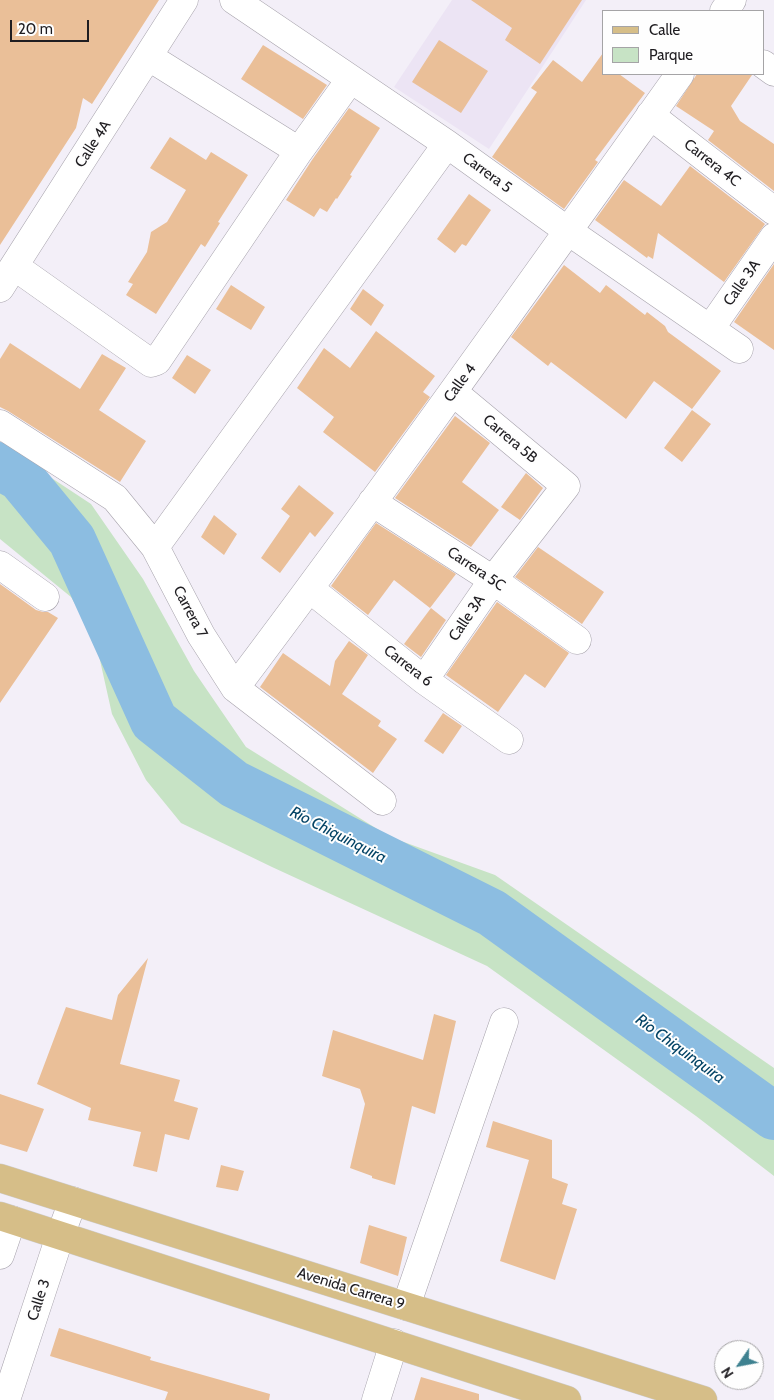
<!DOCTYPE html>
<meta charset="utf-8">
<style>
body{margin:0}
#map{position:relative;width:774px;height:1400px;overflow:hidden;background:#f3eff8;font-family:Cabin,sans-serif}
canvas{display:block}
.legend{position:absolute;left:602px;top:10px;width:162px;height:65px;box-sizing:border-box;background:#fefefe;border:1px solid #a5a4a6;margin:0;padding:6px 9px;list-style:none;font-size:15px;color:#1f1d21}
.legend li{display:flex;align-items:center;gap:10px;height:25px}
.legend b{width:25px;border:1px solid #a5a4a6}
.north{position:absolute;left:714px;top:1340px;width:50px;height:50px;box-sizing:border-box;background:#fefefe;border:1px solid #a5a4a6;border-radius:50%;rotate:237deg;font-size:14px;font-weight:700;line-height:20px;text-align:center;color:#1f1d21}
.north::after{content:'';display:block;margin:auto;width:18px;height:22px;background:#3e8190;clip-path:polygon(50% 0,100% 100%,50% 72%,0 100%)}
.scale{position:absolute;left:10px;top:20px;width:79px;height:22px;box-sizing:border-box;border:2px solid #1f1d21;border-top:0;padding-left:6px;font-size:15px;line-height:18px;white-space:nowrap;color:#1f1d21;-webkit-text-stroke:4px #fefefe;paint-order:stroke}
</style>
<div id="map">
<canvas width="774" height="1400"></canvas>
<ul class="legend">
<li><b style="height:6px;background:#d6be88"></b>Calle</li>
<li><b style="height:14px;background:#c7e3c5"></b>Parque</li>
</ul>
<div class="north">N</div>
<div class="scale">20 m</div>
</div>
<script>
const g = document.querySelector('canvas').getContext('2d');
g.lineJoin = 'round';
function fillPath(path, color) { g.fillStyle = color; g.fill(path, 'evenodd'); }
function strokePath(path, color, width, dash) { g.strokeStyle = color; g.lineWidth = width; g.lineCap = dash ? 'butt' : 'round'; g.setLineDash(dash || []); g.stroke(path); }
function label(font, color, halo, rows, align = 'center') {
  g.font = font + ' Cabin,sans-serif'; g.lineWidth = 4; g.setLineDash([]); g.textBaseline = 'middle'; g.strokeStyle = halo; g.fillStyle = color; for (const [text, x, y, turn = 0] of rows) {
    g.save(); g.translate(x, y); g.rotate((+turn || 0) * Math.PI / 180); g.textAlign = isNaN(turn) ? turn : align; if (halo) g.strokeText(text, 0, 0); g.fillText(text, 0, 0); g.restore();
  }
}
const built = new Path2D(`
 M452,0H586L489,149L394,87Z`);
const green = new Path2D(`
 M0,444L91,504L143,579L194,671L246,747L390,837L495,875L774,1068V1176L696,1116L487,966L272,867L181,823L146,780L112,714L95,638L71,597L0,539Z`);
const river = new Path2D(`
 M0,466L20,477L72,540L154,721L234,784L492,913L774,1116`);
const building = new Path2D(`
 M0,0H159L92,104L83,98L76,128L0,245Z
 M471,0H582L540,64L505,40L512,28Z
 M439,40L488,71L461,113L412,82Z
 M263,45L327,85L303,119L241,79Z
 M603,53V74H619L645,93L595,160L598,162L564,209L492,157L537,92L531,88L553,60L582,82Z
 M697,74L752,75L731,106L740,121L774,144V191L708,140L714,131L676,106Z
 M349,108L380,128L350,175L352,176L337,199L336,198L327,212L320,208L314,217L286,200L312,160Z
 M170,137L206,160L211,152L248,175L218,222L220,223L205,247L201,244L156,314L126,295L133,284L128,282L147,252L151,232L167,222L186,190L150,168Z
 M690,166L765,224L724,282L658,233L653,259L648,256L647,258L595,220L624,180L661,206Z
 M469,194L491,210L466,246L462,244L455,253L437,239Z
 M774,264V350L734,322Z
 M564,265L600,293L606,285L645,315L647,312L665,326L668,332L721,371L692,409L654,381L626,419L551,362L548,366L511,337Z
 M231,285L265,307L251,330L216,309Z
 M363,289L384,305L371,326L350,309Z
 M376,331L435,376L423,392L430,397L375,472L323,432L334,417L297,388L324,348L350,368Z
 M10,343L80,389L102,354L126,368L99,410L146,441L120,482L8,411L0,407V359Z
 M187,355L211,370L195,394L172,378Z
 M692,410L711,424L682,462L664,448Z
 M455,416L490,443L462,482L499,510L471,547L395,498Z
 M526,473L543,488L520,520L501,507Z
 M299,485L334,513L315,537L310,532L280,573L261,558L290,516L281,509Z
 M214,515L237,534L224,555L201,537Z
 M376,523L456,574L430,608L394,580L368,615L331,586Z
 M538,547L604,592L582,624L515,577Z
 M0,584L36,610L43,612H48L58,618L0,703Z
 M497,602L569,653L545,688L525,674L498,712L446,675Z
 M431,608L446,620L421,657L404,644Z
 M349,641L368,655L342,694L381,721L378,726L397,739L373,773L260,687L283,653L330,686L335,661Z
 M443,713L462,726L443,754L424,741Z
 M148,958L120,1064L180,1080L174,1101L198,1108L189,1140L165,1134L157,1172L133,1166L141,1132L88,1120L91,1108L37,1084L66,1007L112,1020L118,995Z
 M434,1014L456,1021L435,1114L412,1106L395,1185L372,1178V1176L350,1168L365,1104L360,1089L322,1076L333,1030L423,1060Z
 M0,1094L44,1109L27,1152L0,1144Z
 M493,1121L552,1140V1178L568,1184L562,1204L577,1209L555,1280L500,1261L529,1160L486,1147Z
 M221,1165L244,1171L238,1191L216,1187Z
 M369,1225L407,1237L398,1276L360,1263Z
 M59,1328L151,1357L150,1360L270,1394L269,1400H165L168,1392L50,1356Z
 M421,1377L479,1394V1400H414Z`);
const minor = new Path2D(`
 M234,0L447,144L568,231L739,349
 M724,11L732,0
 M149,57L299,151
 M763,64L774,72
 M650,115L774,211
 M14,266L151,363L157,361L299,151L350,80
 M0,288L184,0
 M710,329L774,237
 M0,424L115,498L155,547L201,635L235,688L382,801
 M372,502L493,580L577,640
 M155,547L447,144
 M0,565L45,597
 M310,589L424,680L509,740
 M424,680L493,580L566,486L453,392
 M235,688C387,486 533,280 680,74
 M0,1255L12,1220
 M406,1306L504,1022
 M6,1400L60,1236L73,1201
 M376,1400L394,1343`);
const major = new Path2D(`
 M0,1178L703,1400
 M0,1216L567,1400`);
const streetNames = [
 ["Calle 4A",93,144,-57],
 ["Carrera 4C",712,163,38],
 ["Carrera 5",487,173,36],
 ["Calle 3A",742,283,-55],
 ["Calle 4",460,383,-54],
 ["Carrera 5B",510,439,40],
 ["Carrera 5C",476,569,34],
 ["Carrera 7",190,612,62],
 ["Calle 3A",467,618,-56],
 ["Carrera 6",408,666,38],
 ["Avenida Carrera 9",351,1289,17],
 ["Calle 3",39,1300,-72]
];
const waterNames = [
 ["Río Chiquinquira",338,835,27],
 ["Río Chiquinquira",680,1049,36]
];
fillPath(built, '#ece4f4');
fillPath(green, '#c7e3c5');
strokePath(river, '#8cbde1', 48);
fillPath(building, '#eabf98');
strokePath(minor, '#a6a2ab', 29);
strokePath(major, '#cecdce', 29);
strokePath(minor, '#fff', 28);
strokePath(major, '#d6be88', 28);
label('15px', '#1f1d21', '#fefefe', streetNames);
label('italic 16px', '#034365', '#fefefe', waterNames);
</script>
